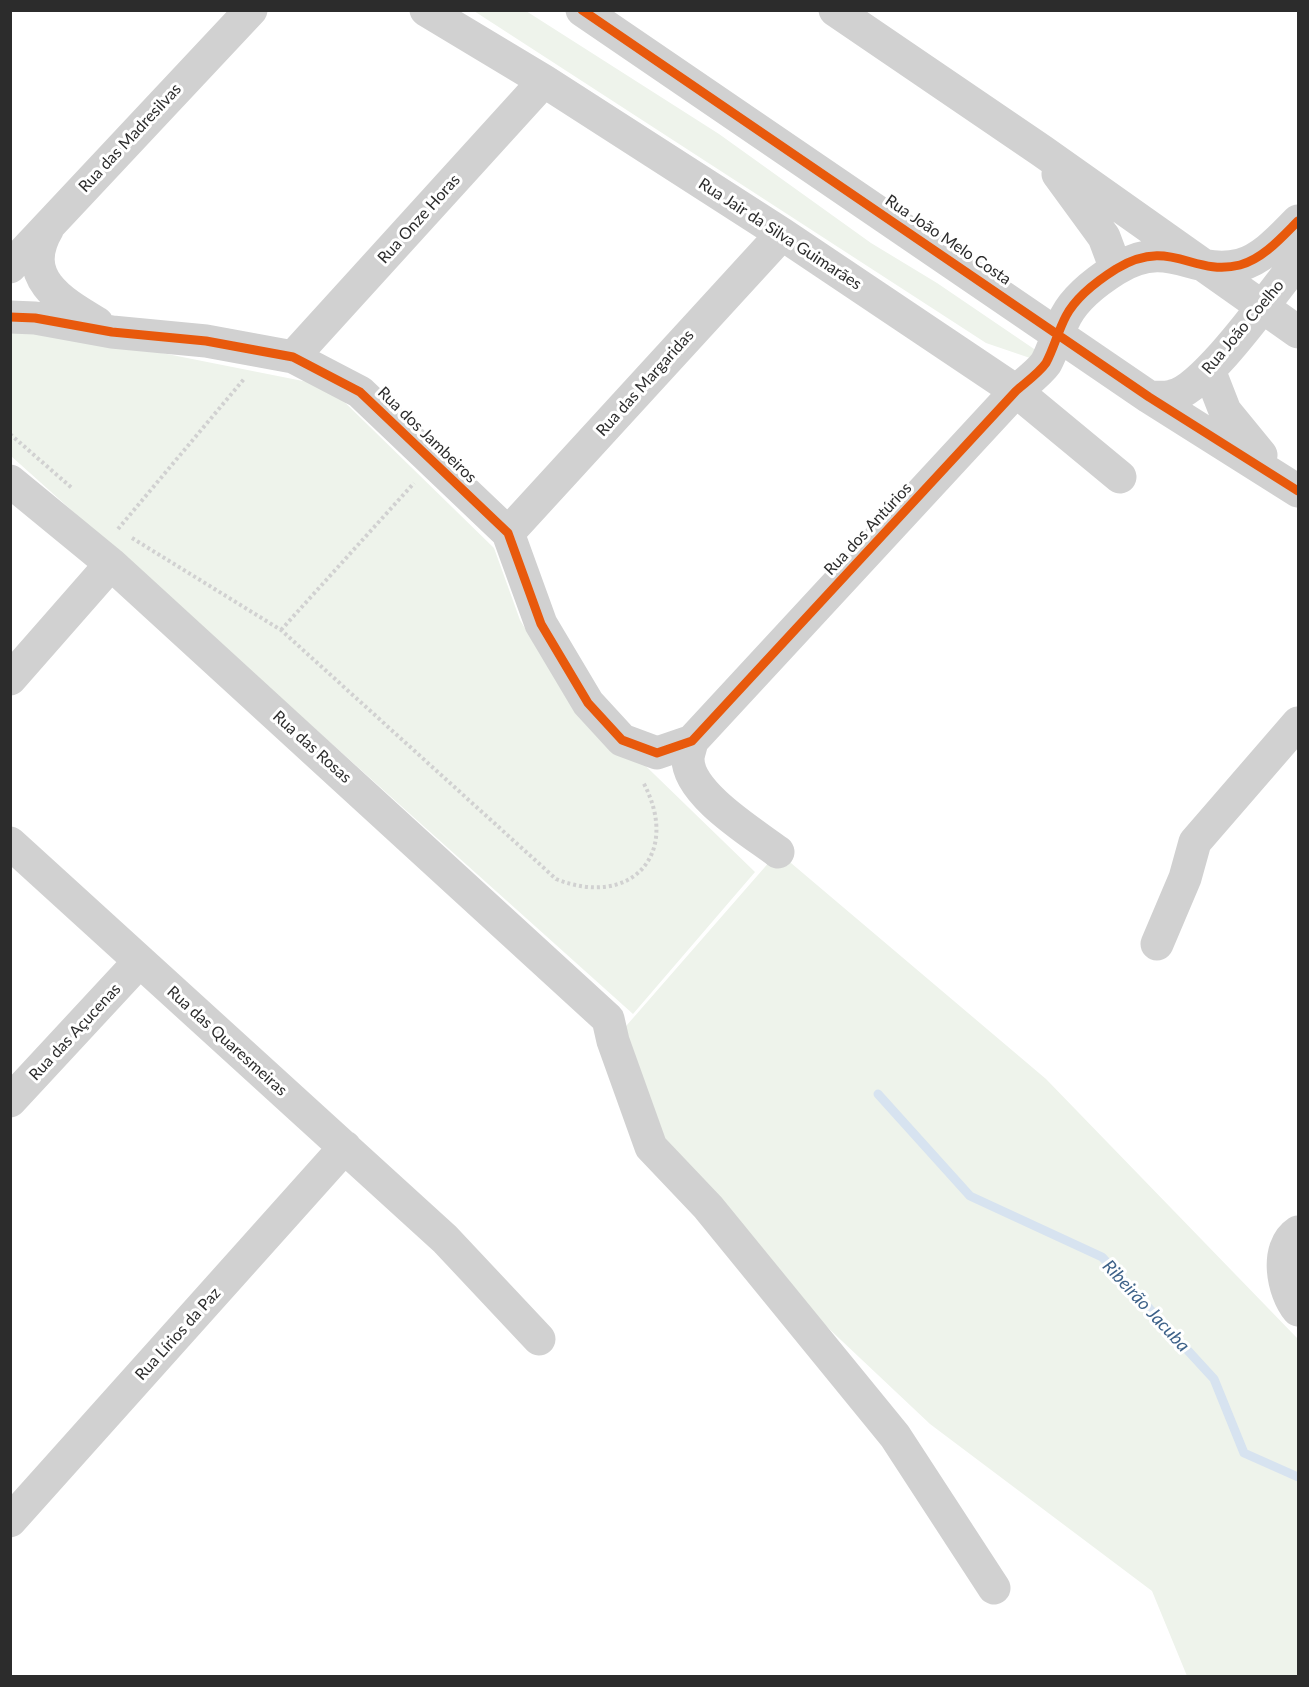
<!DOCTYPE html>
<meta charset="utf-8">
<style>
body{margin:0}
#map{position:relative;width:1309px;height:1687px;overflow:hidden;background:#fff;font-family:Lato,sans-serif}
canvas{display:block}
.frame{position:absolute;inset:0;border:12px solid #2c2c2c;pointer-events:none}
</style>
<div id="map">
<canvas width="1309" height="1687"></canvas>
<div class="frame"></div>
</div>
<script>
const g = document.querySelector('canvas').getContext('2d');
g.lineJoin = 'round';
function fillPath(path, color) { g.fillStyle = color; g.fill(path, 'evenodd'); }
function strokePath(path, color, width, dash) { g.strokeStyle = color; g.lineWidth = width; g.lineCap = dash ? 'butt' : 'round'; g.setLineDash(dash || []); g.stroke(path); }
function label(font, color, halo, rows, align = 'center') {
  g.font = font + ' Lato,sans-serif'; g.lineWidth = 6; g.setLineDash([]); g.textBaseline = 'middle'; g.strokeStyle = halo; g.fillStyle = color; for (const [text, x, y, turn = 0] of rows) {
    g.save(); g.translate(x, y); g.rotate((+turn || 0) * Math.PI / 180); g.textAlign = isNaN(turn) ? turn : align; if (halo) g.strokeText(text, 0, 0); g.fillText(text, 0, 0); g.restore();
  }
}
const green = new Path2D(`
 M474,11H526L719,134L871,243L937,283L1037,351L1030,358L986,343Z
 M11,323L328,386L494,548L520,620L554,677L755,872L633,1014L11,456Z
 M778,852L1046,1079L1298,1339V1676H1187L1152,1591L930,1424L738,1243L651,1147L613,1041Z`);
const stream = new Path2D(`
 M878,1094L970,1196L1102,1257L1214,1379L1244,1453L1298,1477`);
const path = new Path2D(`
 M10,434L73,489
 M118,529L244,379
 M132,538L281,630L556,879C631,909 682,854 643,782
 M281,630L414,483`);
const minor = new Path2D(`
 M426,10L544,81L782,234L1016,391L1120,477
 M582,10L1149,397L1298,491
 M835,10L1042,151L1298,332
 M1058,174L1104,237L1116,269
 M48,228C19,277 60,301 97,323
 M10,267L251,10
 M10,317L35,318L112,332L206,341L293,357L360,392L508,533L541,624L588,703L622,740L657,753L692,741L1016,391C1025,383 1039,373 1046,363C1054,348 1058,331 1066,316C1076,297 1097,281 1116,269C1171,236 1192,277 1240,265C1263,259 1282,237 1298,221
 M293,357L544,81
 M1209,370L1225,411L1261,455
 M1149,397C1157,397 1165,398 1172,396C1206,389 1274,290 1298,261
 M10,481L111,564L608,1019L613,1041L651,1147L708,1207L895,1436L994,1588
 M508,533L782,234
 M10,679L111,564
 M692,741C691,747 688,754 688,759C688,794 753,833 778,852
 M10,843L445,1239L539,1339
 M1157,944L1185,878L1195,842L1298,723
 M10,1101L139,962
 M1298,1232C1274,1248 1283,1292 1298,1310
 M10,1521L345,1147`);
const cycleway = new Path2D(`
 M582,10L1149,397L1298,491
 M10,317L35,318L112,332L206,341L293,357L360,392L508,533L541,624L588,703L622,740L657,753L692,741L1016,391C1025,383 1039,373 1046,363C1054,348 1058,331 1066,316C1076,297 1097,281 1116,269C1171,236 1192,277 1240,265C1263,259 1282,237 1298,221`);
const streetNames = [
 ["Rua das Madresilvas",130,138,-47],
 ["Rua Onze Horas",419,219,-48],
 ["Rua Jair da Silva Guimarães",780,234,33],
 ["Rua João Melo Costa",948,240,34],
 ["Rua João Coelho",1243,327,-50],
 ["Rua das Margaridas",645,383,-48],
 ["Rua dos Jambeiros",427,435,44],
 ["Rua dos Antúrios",868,529,-47],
 ["Rua das Rosas",312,747,42],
 ["Rua das Açucenas",75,1032,-47],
 ["Rua das Quaresmeiras",227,1041,42],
 ["Rua Lírios da Paz",178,1334,-48]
];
const waterNames = [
 ["Ribeirão Jacuba",1146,1306,47]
];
fillPath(green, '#eef3eb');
strokePath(stream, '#d7e3f0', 9);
strokePath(path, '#d1d1d1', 4, [3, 3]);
strokePath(minor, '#d1d1d1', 33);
strokePath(cycleway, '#e8590c', 9);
label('16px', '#2c2c2c', '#fff', streetNames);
label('italic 18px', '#3e6289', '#fff', waterNames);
</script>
